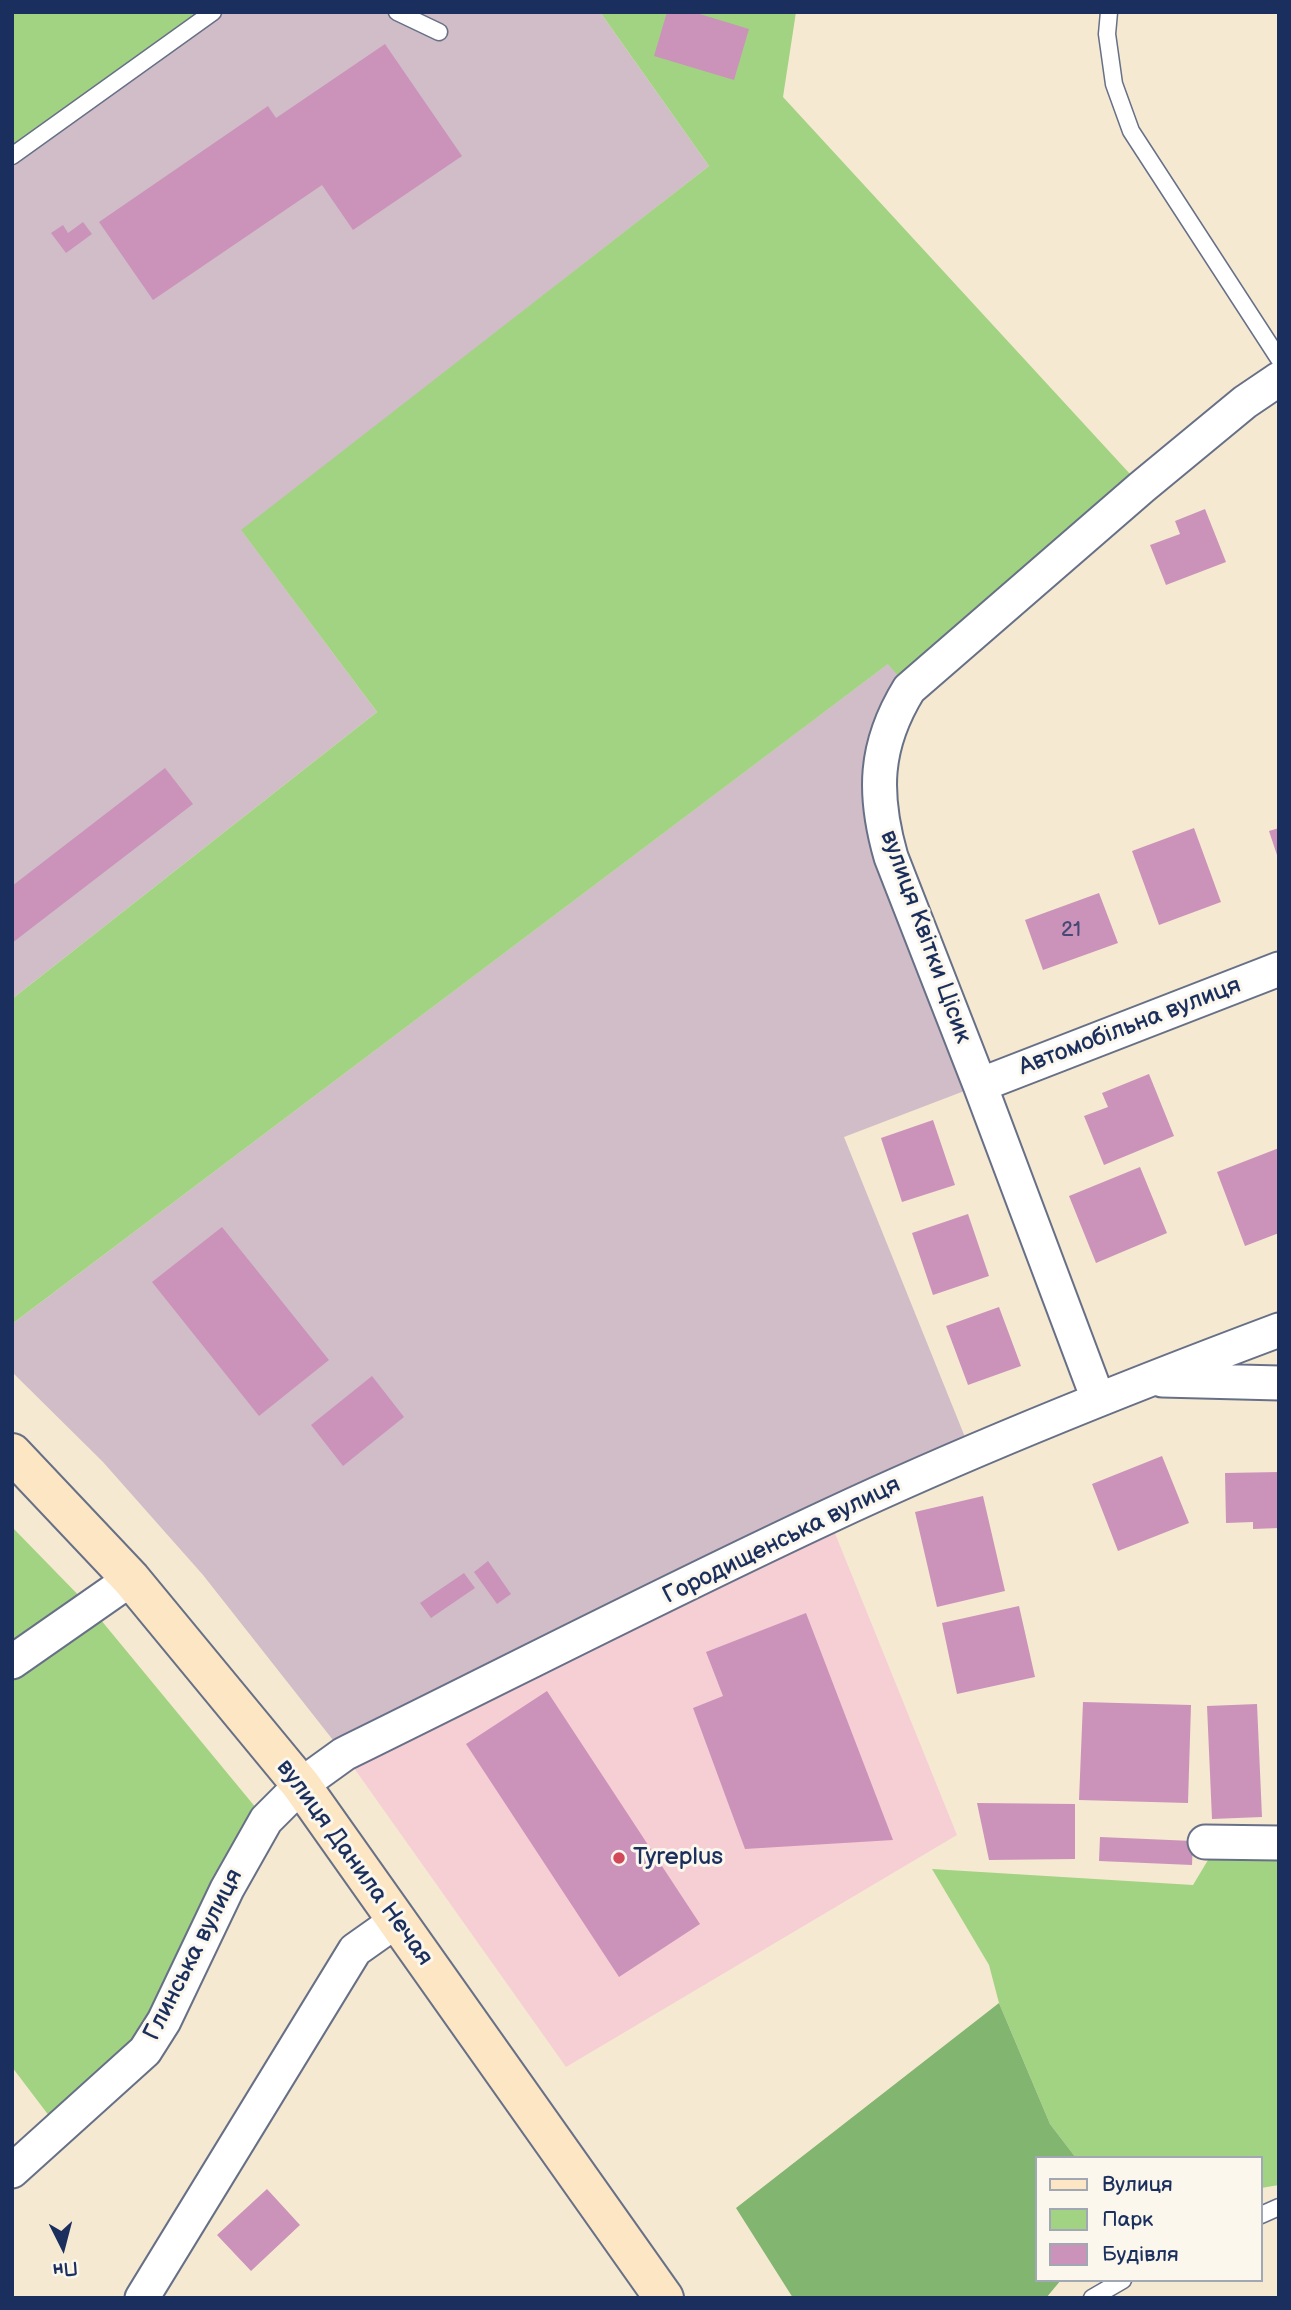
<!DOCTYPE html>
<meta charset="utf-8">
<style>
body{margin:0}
#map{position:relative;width:1291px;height:2310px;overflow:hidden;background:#f5e9d2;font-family:"Balsamiq Sans",sans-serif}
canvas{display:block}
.frame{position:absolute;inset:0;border:14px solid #1b2f5e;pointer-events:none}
.legend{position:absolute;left:1035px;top:2156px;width:228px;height:126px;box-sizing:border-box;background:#fbf7ec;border:2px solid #a1a7b3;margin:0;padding:9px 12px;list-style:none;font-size:21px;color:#1b2f5e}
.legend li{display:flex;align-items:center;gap:14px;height:35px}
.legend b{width:35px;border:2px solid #a1a7b3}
.north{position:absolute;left:28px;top:2212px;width:70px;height:70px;-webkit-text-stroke:5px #fbf7ec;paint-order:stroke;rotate:174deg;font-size:19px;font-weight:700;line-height:28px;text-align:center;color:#1b2f5e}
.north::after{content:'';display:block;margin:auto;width:24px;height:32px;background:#1b2f5e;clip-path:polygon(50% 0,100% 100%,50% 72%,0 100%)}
</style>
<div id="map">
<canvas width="1291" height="2310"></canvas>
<div class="frame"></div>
<ul class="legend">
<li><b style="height:9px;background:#fce6c4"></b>Вулиця</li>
<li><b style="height:19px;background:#a2d382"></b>Парк</li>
<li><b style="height:19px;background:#cb93ba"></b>Будівля</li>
</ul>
<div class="north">Пн</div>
</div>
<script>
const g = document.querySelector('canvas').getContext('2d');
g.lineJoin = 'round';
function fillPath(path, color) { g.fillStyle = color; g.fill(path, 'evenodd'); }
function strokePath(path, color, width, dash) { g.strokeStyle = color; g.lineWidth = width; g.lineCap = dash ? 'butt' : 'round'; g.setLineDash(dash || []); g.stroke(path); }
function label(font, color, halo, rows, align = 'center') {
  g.font = font + ' "Balsamiq Sans",sans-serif'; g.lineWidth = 6; g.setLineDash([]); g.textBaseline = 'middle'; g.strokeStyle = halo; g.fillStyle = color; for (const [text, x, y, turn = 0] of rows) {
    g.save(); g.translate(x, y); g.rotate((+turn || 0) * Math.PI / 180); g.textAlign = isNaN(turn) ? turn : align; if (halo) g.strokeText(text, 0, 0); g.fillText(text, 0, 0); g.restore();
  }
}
const built = new Path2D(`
 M828,1516L957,1835L566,2067L344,1754Z`);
const industrial = new Path2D(`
 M213,12H600L709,166L242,531L377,712L12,999V156Z
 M889,663L909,689L880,774L980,1085L844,1137L971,1452L344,1754L203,1575L103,1462L12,1372V1324Z`);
const green = new Path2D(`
 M12,12H213L12,156Z
 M600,12H796L783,97L1142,487L909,689L888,664L12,1324V999L377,712L241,530L709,166Z
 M12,1527L91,1608L266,1820L164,2021L59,2129L12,2067Z
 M1208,1860H1279V2185L1261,2188V2158H1076L1050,2124L999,2003L989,1965L932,1869L1193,1885Z`);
const forest = new Path2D(`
 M999,2003L1050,2124L1076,2158H1037V2280H1061L1046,2298H793L736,2208Z`);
const building = new Path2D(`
 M667,12H693L749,29L734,80L654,56Z
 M385,44L462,156L353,230L322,185L153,300L99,222L268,106L276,118Z
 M83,222L92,234L66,253L51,233L63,225L68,233Z
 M1205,509L1226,562L1166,585L1150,545L1180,534L1175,521Z
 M165,768L193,804L12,943V886Z
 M1194,828L1221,902L1159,925L1132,851Z
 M1279,828V858H1278L1269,831Z
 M1099,893L1118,943L1043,970L1025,920Z
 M1149,1074L1174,1136L1104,1165L1084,1116L1108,1107L1102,1093Z
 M933,1120L955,1185L902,1202L881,1138Z
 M1279,1148V1233L1245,1246L1217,1172Z
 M1140,1167L1167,1233L1096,1263L1069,1196Z
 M968,1214L989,1276L933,1295L912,1233Z
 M222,1227L329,1360L259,1416L152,1282Z
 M999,1307L1021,1366L968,1385L946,1326Z
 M372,1376L404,1417L343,1466L311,1425Z
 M1162,1456L1189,1523L1118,1551L1092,1484Z
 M1279,1472V1528L1253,1529V1522L1226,1523L1225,1473Z
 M983,1496L1005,1591L937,1607L915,1512Z
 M488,1561L511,1594L497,1604L474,1572Z
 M464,1573L475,1588L431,1618L420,1603Z
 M1019,1606L1035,1677L957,1694L942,1623Z
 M806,1613L893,1840L745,1849L693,1708L723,1696L706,1652Z
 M547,1691L700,1924L619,1977L466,1744Z
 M1083,1702L1191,1705L1188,1803L1079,1800Z
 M1257,1704L1262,1817L1212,1819L1207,1706Z
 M977,1803L1075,1804V1859L989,1860Z
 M1100,1837L1193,1841L1192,1865L1099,1861Z
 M267,2189L300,2225L251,2271L217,2235Z`);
const service = new Path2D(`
 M397,12L439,32
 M1109,12L1107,34L1114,84L1131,131L1279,359
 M12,156L213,12
 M1261,2215L1279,2207
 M1092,2298L1123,2280`);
const minor = new Path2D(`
 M980,1085L1279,969
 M1162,1380L1279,1383
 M1098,1399L980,1085L891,857C873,794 874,746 909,689L1142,487L1245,402L1279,379
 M12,1662L131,1579
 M1205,1842L1279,1843
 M12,2171L145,2051L164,2021L227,1889L266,1820L301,1785L344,1754C505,1675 666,1592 829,1516C976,1447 1127,1387 1279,1330
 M142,2298L355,1950L396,1921`);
const secondary = new Path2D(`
 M12,1453L131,1579L301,1785L664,2298`);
const markers = [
 [619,1858,7,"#d1495b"]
];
const numberNames = [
 ["21",1071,931]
];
const streetNames = [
 ["вулиця Квітки Цісик",925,937,70],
 ["Автомобільна вулиця",1130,1027,-21],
 ["Городищенська вулиця",782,1541,-26],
 ["вулиця Данила Нечая",354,1863,54],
 ["Глинська вулиця",194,1955,-63]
];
const poiNames = [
 ["Tyreplus",633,1858]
];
fillPath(built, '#f6cfd5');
fillPath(industrial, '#d1bdc8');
fillPath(green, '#a2d382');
fillPath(forest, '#81b570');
fillPath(building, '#cb93ba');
strokePath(service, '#677087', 19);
strokePath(minor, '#677087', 37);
strokePath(secondary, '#677087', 42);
strokePath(service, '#fff', 16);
strokePath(minor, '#fff', 33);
strokePath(secondary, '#fce6c4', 38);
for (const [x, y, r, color] of markers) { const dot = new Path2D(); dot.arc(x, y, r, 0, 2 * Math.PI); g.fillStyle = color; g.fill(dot); strokePath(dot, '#fbf7ec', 2.5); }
label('21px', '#474875', null, numberNames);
label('24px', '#1b2f5e', '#fbf7ec', streetNames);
label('24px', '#1b2f5e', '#fbf7ec', poiNames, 'left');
</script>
